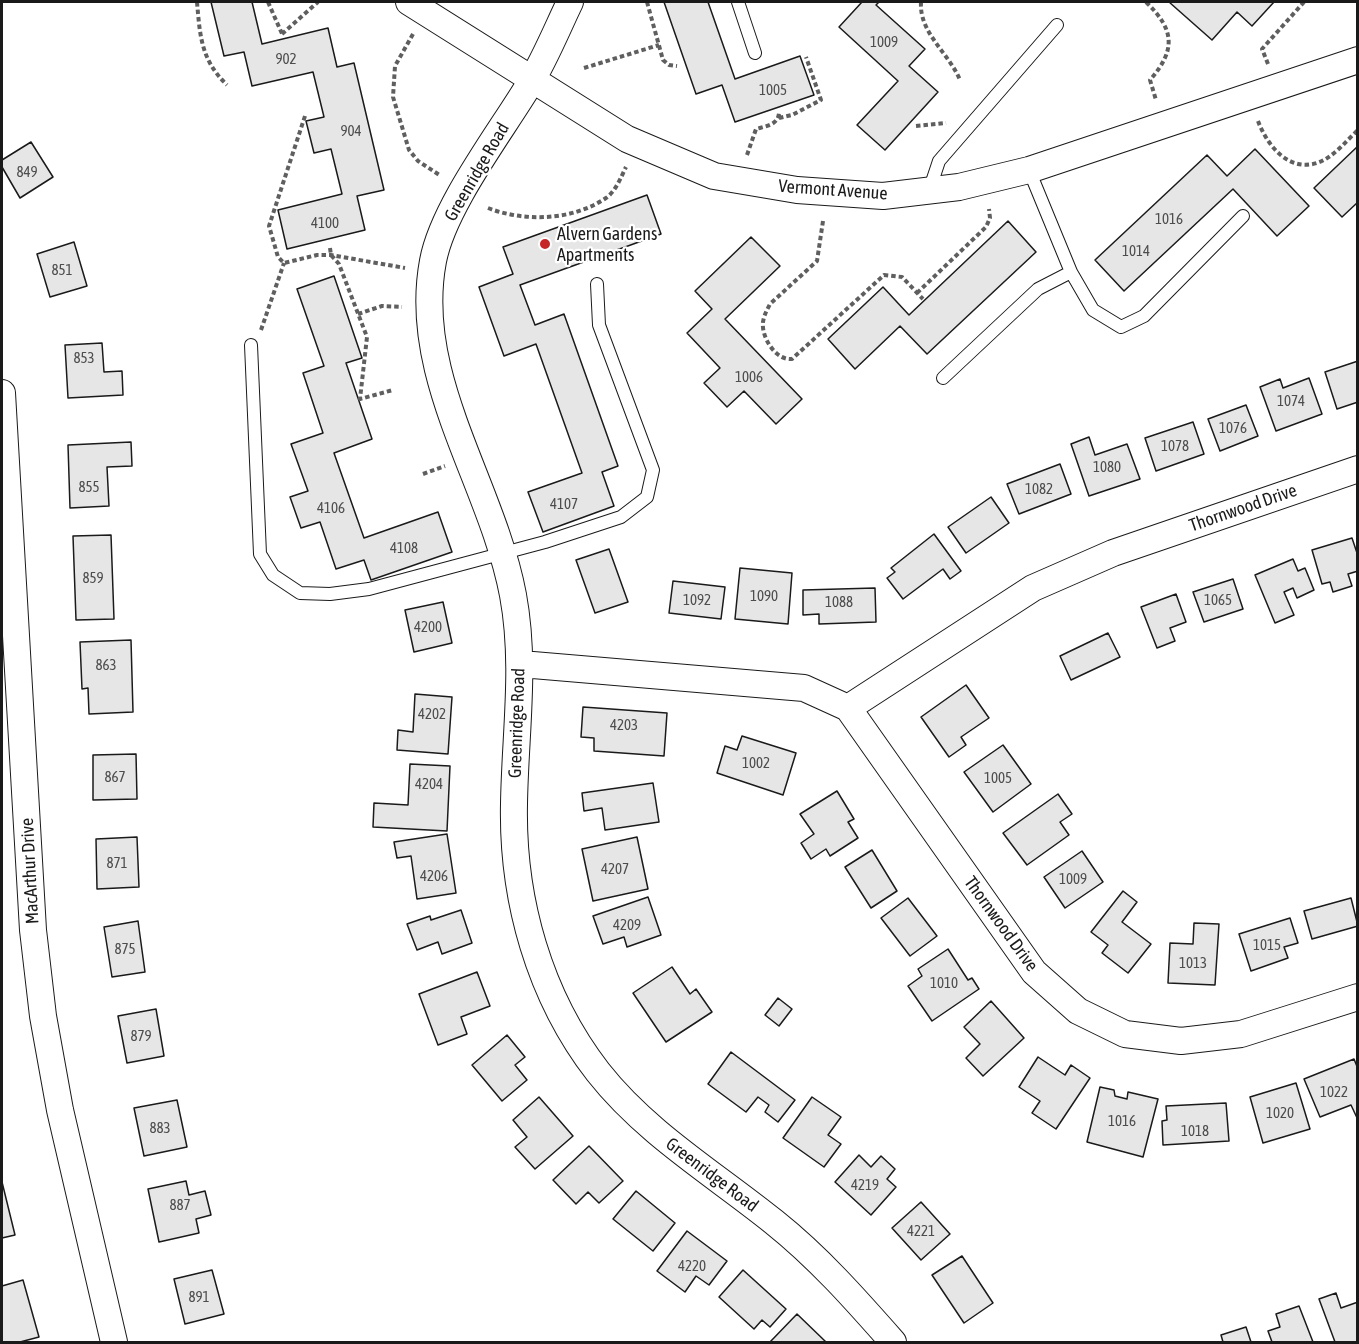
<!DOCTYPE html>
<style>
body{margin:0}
#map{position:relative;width:1359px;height:1344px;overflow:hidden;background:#fff;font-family:"Asap Condensed",sans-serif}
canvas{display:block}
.frame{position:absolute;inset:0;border:3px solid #1a1a1a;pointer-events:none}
</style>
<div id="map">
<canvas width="1359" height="1344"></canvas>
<div class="frame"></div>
</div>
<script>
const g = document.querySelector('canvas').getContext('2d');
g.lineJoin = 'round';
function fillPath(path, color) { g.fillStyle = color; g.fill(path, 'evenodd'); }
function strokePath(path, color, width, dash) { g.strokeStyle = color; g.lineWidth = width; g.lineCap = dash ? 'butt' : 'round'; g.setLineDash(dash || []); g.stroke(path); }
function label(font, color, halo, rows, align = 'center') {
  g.font = font + ' "Asap Condensed",sans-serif'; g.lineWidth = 4.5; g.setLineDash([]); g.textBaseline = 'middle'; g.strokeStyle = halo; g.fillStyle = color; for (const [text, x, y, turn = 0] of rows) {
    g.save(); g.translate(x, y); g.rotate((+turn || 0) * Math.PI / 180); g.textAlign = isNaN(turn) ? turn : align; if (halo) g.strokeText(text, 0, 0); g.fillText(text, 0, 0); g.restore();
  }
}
const building = new Path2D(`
 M211,2H252L262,44L328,28L337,67L354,63L384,190L357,196L365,230L287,249L278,210L342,194L331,149L314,153L306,121L324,117L313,72L252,86L244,52L224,56Z
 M664,2H708L735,79L800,56L814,95L735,122L722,85L696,94Z
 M862,2H879L876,5L925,49L909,66L938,92L885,150L857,125L898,81L839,27Z
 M1169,2H1274L1252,26L1237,12L1212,40Z
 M31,142L53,177L20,198L2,167V160Z
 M1358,146V202L1342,217L1314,188Z
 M1255,149L1309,206L1277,236L1233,189L1124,291L1095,260L1207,155L1227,176Z
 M647,195L661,234L520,285L535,325L564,314L618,466L602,472L614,506L543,532L528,492L582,473L536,344L504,356L479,287L513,274L503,247Z
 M1008,221L1036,252L927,354L900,326L855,369L828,339L883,287L909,315Z
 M751,237L780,266L725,319L802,399L776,424L744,391L727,407L704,383L720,368L687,333L712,309L695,291Z
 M74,242L87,286L50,297L37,254Z
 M334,276L362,358L346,363L372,439L334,453L364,538L438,512L452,552L371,580L364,560L336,569L320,522L301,528L290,497L308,491L291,444L323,433L303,373L324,366L297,289Z
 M102,343L104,372L122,371L123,395L68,398L65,345Z
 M1358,361V402L1337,409L1325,372Z
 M1309,378L1322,414L1276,431L1260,387L1280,379L1283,388Z
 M1246,405L1258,436L1220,451L1208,419Z
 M1193,422L1204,454L1156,471L1145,438Z
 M1089,437L1095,455L1127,444L1140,479L1089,496L1071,444Z
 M131,442L132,466L107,467L109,506L70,508L68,445Z
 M1060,464L1071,494L1019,514L1007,484Z
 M991,497L1009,523L966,553L948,527Z
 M934,534L961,571L950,579L943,569L903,599L887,578L895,572L891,568Z
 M111,535L114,619L76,620L73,536Z
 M1352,538L1358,556V571L1348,574L1352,586L1333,592L1330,582L1322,584L1312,550Z
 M609,549L628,602L595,613L576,560Z
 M1293,559L1298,571L1305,568L1314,590L1297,598L1293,588L1284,592L1294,615L1275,623L1255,575Z
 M740,568L792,573L788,624L735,619Z
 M1233,579L1243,609L1204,622L1193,592Z
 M673,581L725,587L721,619L669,613Z
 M875,588L876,622L819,624V614L803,615V590Z
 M1176,594L1186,622L1170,628L1175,641L1157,648L1141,607Z
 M443,602L452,643L414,652L405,610Z
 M1108,633L1120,657L1071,680L1060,656Z
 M131,640L133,712L89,714L88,688L82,689L80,642Z
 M966,685L989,718L961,737L966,745L949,757L921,717Z
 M415,694L452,697L448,754L397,750L398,730L413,732Z
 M583,707L667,713L664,756L594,751V738L581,737Z
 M742,736L796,753L783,795L717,773L725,746L737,750Z
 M1003,745L1031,784L993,812L964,772Z
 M136,754L137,799L93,800V755Z
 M410,764L450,766L447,831L373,827L374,803L408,805Z
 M653,783L659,822L605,830L602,808L584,811L582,793Z
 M837,791L854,819L848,822L858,838L830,856L826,849L811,859L801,843L814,834L800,814Z
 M1058,794L1072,814L1060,822L1069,835L1027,865L1003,833Z
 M447,834L456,893L417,899L411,856L397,858L394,842Z
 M137,837L139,887L97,889L96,839Z
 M637,837L648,889L593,901L582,849Z
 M872,850L897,891L871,908L845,867Z
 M1082,851L1103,882L1065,908L1044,877Z
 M1123,891L1137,902L1122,922L1151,944L1128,973L1102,953L1108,945L1091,932Z
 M648,897L661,935L627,947L624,937L603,944L593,916Z
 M908,898L937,936L910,956L881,918Z
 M1351,898L1358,926L1312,939L1304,911Z
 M461,910L472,943L442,954L438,942L417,950L407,924L430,916L431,920Z
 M1290,918L1298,943L1284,947L1288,958L1251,971L1239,934Z
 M138,921L145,972L112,977L104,927Z
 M1194,923L1219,924L1215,985L1168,983L1170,943L1193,944Z
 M948,949L968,980L972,978L979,989L932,1021L908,986L922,976L918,969Z
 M672,967L690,994L696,989L712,1012L666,1042L633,993Z
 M477,972L490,1006L461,1017L467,1034L438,1045L419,994Z
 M778,998L792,1009L779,1026L765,1015Z
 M991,1001L1024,1038L983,1076L966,1058L980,1044L964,1027Z
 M156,1009L164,1056L127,1063L118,1016Z
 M507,1035L525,1057L515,1065L527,1080L502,1101L472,1065Z
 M731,1052L795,1100L778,1122L765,1112L769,1105L758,1097L746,1112L708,1084Z
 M1038,1057L1065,1075L1071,1065L1090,1078L1056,1129L1032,1113L1040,1101L1019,1087Z
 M1354,1059L1358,1069V1120L1351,1105L1320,1117L1304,1079Z
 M1296,1083L1310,1129L1263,1143L1250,1097Z
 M1100,1087L1114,1090L1115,1096L1127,1099L1128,1092L1158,1099L1143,1157L1087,1142Z
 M539,1097L573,1136L535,1169L515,1147L527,1137L513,1120Z
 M812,1097L841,1117L828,1135L841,1144L824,1167L783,1138Z
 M177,1100L187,1147L144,1156L134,1108Z
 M1226,1103L1229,1141L1163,1145L1162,1121L1167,1120L1166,1106Z
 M589,1146L623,1181L599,1203L588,1192L576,1204L553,1180Z
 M859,1155L871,1167L881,1156L895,1169L887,1179L896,1187L871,1215L835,1182Z
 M186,1181L189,1195L205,1191L211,1215L196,1219L199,1233L159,1242L148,1189Z
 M2,1182L15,1235L2,1238Z
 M636,1191L675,1223L653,1251L613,1219Z
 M921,1202L950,1234L921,1260L892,1228Z
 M687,1231L727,1261L709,1285L696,1276L685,1292L657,1271Z
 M962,1256L993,1303L964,1323L932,1275Z
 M212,1270L224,1314L185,1324L174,1279Z
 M743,1270L786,1309L770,1327L762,1320L754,1329L719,1297Z
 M23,1280L39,1337L20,1342H2V1286Z
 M1336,1293L1341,1308L1358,1302V1342H1335L1319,1299Z
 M1299,1306L1313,1342H1272L1268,1331L1280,1327L1276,1314Z
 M797,1314L826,1342H770Z
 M1246,1327L1251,1342H1223L1221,1335Z`);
const path = new Path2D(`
 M197,2C200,36 201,60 227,85
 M268,2L283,36
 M647,2L663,60L669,65L677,66
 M921,2C919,33 949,53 960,80
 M1146,2C1175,30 1176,50 1150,80L1156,100
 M282,34L318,2
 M413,34L395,66L393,97L409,150L418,161L441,176
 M1268,64L1262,49L1304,2
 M584,68L659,45
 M305,116L269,226L278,257L284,263L317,255H331L405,268
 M779,118L792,115L821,100L806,57
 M1258,121C1267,145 1288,172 1317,163C1333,158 1346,141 1358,130
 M916,126L946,123
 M747,155L756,129C766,126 778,125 779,113
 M488,208C524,222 572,221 606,198C616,191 621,177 626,167
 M823,221L817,261L770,304C767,310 764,315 763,322C761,337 776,361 792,359L884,275L902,277L923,299
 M330,248L331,255L339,264L367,337L360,399L393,390
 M917,293L986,227L990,218L989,209
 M358,314L382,306L402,307
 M261,330L284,263
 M423,474L445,466`);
const service = new Path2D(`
 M738,2L755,53
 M1029,170L1071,272L1093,310L1121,327L1144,316L1243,216
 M929,191L939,161L1057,25
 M251,345L260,554L273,575L300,593L330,594L369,589L545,542L621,517L647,497L653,470L599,325L597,284
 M943,378L1038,289L1071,272`);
const minor = new Path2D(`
 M409,2L627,139L714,176L797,190L883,196L959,187L1029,170L1358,60
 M570,2C557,29 545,59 529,85C500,133 443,207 433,261C411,378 492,483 513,595C526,665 515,734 514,804C512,899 539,996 598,1072C646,1133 713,1173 774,1222C818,1257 856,1300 893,1342
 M2,393L33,930L43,1016L60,1110L114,1342
 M521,664L804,688L848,708L1034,972L1078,1011L1125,1034L1181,1041L1241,1034L1358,997
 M848,708L1033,588L1113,553L1358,469`);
const markers = [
 [545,244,6,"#c62828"]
];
const numberNames = [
 ["1009",884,42],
 ["902",286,59],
 ["1005",773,90],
 ["904",351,131],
 ["849",27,172],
 ["1016",1169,219],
 ["4100",325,223],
 ["1014",1136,251],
 ["851",62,270],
 ["853",84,358],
 ["1006",749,377],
 ["1074",1291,401],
 ["1076",1233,428],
 ["1078",1175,446],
 ["1080",1107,467],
 ["855",89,487],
 ["1082",1039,489],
 ["4107",564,504],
 ["4106",331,508],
 ["4108",404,548],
 ["859",93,578],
 ["1090",764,596],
 ["1092",697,600],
 ["1065",1218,600],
 ["1088",839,602],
 ["4200",428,627],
 ["863",106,665],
 ["4202",432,714],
 ["4203",624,725],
 ["1002",756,763],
 ["867",115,777],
 ["1005",998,778],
 ["4204",429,784],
 ["871",117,863],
 ["4207",615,869],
 ["4206",434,876],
 ["1009",1073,879],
 ["4209",627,925],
 ["1015",1267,945],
 ["875",125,949],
 ["1013",1193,963],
 ["1010",944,983],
 ["879",141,1036],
 ["1022",1334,1092],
 ["1020",1280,1113],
 ["1016",1122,1121],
 ["883",160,1128],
 ["1018",1195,1131],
 ["4219",865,1185],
 ["887",180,1205],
 ["4221",921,1231],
 ["4220",692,1266],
 ["891",199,1297]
];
const streetNames = [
 ["Greenridge Road",477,172,-60],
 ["Vermont Avenue",833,190,4],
 ["Thornwood Drive",1243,508,-19],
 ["Greenridge Road",517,723,-88],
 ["MacArthur Drive",30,871,-93],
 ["Thornwood Drive",1001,924,54],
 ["Greenridge Road",712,1175,37]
];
const poiNames = [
 ["Alvern Gardens",557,234],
 ["Apartments",557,255]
];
fillPath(building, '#e6e6e6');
strokePath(building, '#1a1a1a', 1.5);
strokePath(service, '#1a1a1a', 14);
strokePath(minor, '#1a1a1a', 28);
strokePath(path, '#5f5f5f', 4, [4.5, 3]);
strokePath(service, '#fff', 12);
strokePath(minor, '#fff', 26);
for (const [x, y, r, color] of markers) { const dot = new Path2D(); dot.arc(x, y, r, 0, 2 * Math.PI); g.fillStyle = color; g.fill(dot); strokePath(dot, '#fff', 2); }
label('15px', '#4d4d4d', null, numberNames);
label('18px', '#1a1a1a', '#fff', streetNames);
label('18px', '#1a1a1a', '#fff', poiNames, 'left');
</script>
